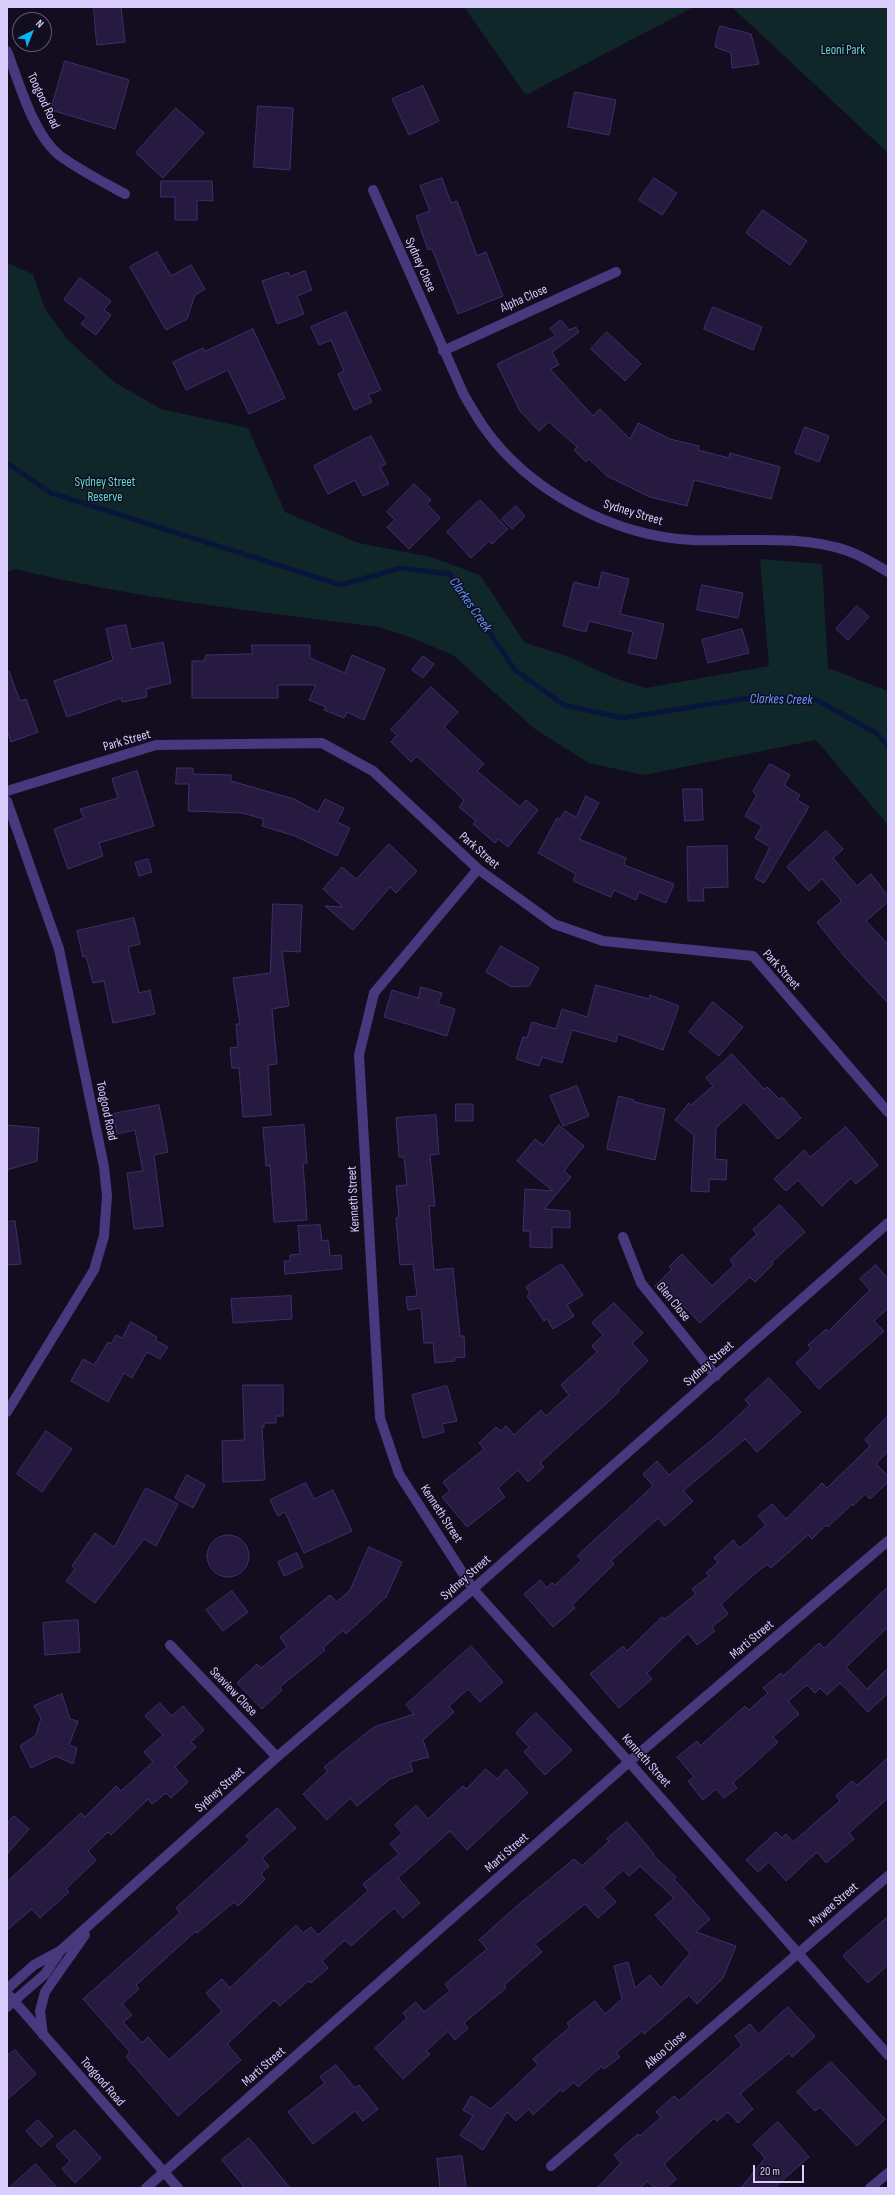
<!DOCTYPE html>
<style>
body{margin:0}
#map{position:relative;width:895px;height:2195px;overflow:hidden;background:#130d20;font-family:"Sofia Sans Condensed",sans-serif}
canvas{display:block}
.frame{position:absolute;inset:0;border:8px solid #dacdfe;pointer-events:none}
.north{position:absolute;left:12px;top:12px;width:40px;height:40px;box-sizing:border-box;background:#130d20;border:1px solid #635a79;border-radius:50%;rotate:43deg;font-size:11px;font-weight:700;line-height:16px;text-align:center;color:#dacdfe}
.north::after{content:'';display:block;margin:auto;width:14px;height:18px;background:#04b7f3;clip-path:polygon(50% 0,100% 100%,50% 72%,0 100%)}
.scale{position:absolute;left:753px;top:2165px;width:51px;height:18px;box-sizing:border-box;border:2px solid #dacdfe;border-top:0;padding-left:5px;font-size:12px;line-height:14px;white-space:nowrap;color:#dacdfe;-webkit-text-stroke:3px #130d20;paint-order:stroke}
</style>
<div id="map">
<canvas width="895" height="2195"></canvas>
<div class="frame"></div>
<div class="north">N</div>
<div class="scale">20 m</div>
</div>
<script>
const g = document.querySelector('canvas').getContext('2d');
g.lineJoin = 'round';
function fillPath(path, color) { g.fillStyle = color; g.fill(path, 'evenodd'); }
function strokePath(path, color, width, dash) { g.strokeStyle = color; g.lineWidth = width; g.lineCap = dash ? 'butt' : 'round'; g.setLineDash(dash || []); g.stroke(path); }
function label(font, color, halo, rows, align = 'center') {
  g.font = font + ' "Sofia Sans Condensed",sans-serif'; g.lineWidth = 3; g.setLineDash([]); g.textBaseline = 'middle'; g.strokeStyle = halo; g.fillStyle = color; for (const [text, x, y, turn = 0] of rows) {
    g.save(); g.translate(x, y); g.rotate((+turn || 0) * Math.PI / 180); g.textAlign = isNaN(turn) ? turn : align; if (halo) g.strokeText(text, 0, 0); g.fillText(text, 0, 0); g.restore();
  }
}
const green = new Path2D(`
 M464,7H694L526,95Z
 M732,7H888V153Z
 M7,263L33,274L45,309L67,339L114,382L161,409L248,428L285,512L358,543L431,557L480,575L525,643L567,656L614,678L646,688L769,666L760,559L822,564L828,668L888,691V825L816,740L644,775L589,763L536,730L453,655L407,636L378,627C257,611 135,599 16,569L7,572Z`);
const stream = new Path2D(`
 M7,463L51,493L341,585L400,568L450,574L515,670L564,705L622,718L756,697L815,699L876,733L888,746`);
const building = new Path2D(`
 M94,7H121L125,42L97,45Z
 M720,26L751,34L759,64L732,68L731,53L715,47Z
 M65,61L129,80L115,129L51,110Z
 M423,86L439,121L409,135L392,99Z
 M575,92L616,100L609,135L568,127Z
 M258,106L293,108L290,170L254,167Z
 M176,108L204,133L163,178L136,153Z
 M442,178L451,203L457,201L477,256L486,252L503,296L458,314L432,249L428,250L416,216L430,211L420,186Z
 M654,178L677,193L662,215L639,200Z
 M161,181H212L213,201L197,200V220H175V197H161Z
 M763,210L807,241L790,265L746,233Z
 M157,252L171,276L191,265L205,289L195,295L187,319L166,330L130,267Z
 M305,271L312,290L297,296L304,314L277,324L262,281L288,272L290,276Z
 M80,278L111,301L104,310L111,315L96,335L81,324L87,317L64,300Z
 M713,307L762,327L753,350L704,329Z
 M346,312L381,390L368,395L372,402L354,410L338,374L344,371L331,340L319,345L311,327Z
 M561,320L569,330L576,327L579,332L552,352L559,365L550,369L593,416L600,409L630,439L638,423L670,439L699,446L698,450L729,458L730,453L780,467L771,499L694,480L687,506L650,497L607,476L589,459L586,462L574,450L577,447L549,422L539,431L520,411L497,364L556,336L550,329Z
 M253,329L285,398L249,414L228,370L186,390L173,362L203,348L205,351Z
 M607,332L641,364L625,381L591,349Z
 M805,427L829,436L819,462L795,453Z
 M371,436L386,464L380,467L389,484L363,496L355,480L328,494L314,466Z
 M414,484L431,500L427,504L440,518L409,549L387,527L395,520L387,512Z
 M480,500L508,529L492,544L489,541L471,558L447,532Z
 M516,506L525,516L512,529L502,519Z
 M602,572L629,579L620,614L664,624L656,659L628,653L633,632L589,621L586,632L563,626L574,582L598,588Z
 M702,585L743,593L738,618L697,610Z
 M857,606L869,617L848,640L836,629Z
 M126,625L131,649L163,642L171,683L146,689L147,697L122,702L121,698L67,717L54,681L113,660L106,629Z
 M742,629L749,653L708,663L702,640Z
 M252,645H310V658L345,673L352,655L385,669L364,720L347,712L344,718L324,710L326,707L309,700L316,685H278V698H192V661H204L206,655L252,654Z
 M423,656L434,664L423,678L412,670Z
 M7,671H9L20,701L26,699L38,732L11,742L7,729Z
 M431,687L458,712L444,727L484,764L477,771L520,807L526,800L538,810L508,847L498,839L495,843L473,824L476,821L459,807L464,800L417,756L411,762L391,742L397,735L391,730Z
 M770,764L790,775L784,785L800,795L797,800L809,807L764,883L755,878L770,847L755,838L762,826L745,816L757,795L753,792Z
 M177,768H193V774L231,775V781L294,799L318,812L325,799L344,808L337,822L350,828L337,856L295,836L262,826L264,819L242,813L188,811L189,784H176Z
 M137,771L154,826L99,843L103,856L68,869L54,829L84,818L80,809L118,798L112,779Z
 M683,789H702L703,820L685,821Z
 M586,796L599,803L579,839L626,858L624,865L674,884L666,903L639,892L636,900L614,890L611,897L573,881L576,874L538,853L557,818L560,819L565,811L576,817Z
 M826,831L843,849L833,858L857,886L871,874L888,896V902L866,921L888,944V1003L844,956L817,922L841,902L840,899L822,879L809,891L787,867Z
 M389,844L417,871L396,893L390,887L353,930L325,906L343,907L323,889L342,867L356,879Z
 M727,846L728,887L703,888L704,901H688L687,847Z
 M148,859L152,872L139,876L135,863Z
 M273,904L302,905L300,952L282,951L289,1006L272,1009L277,1064L268,1065L271,1115L243,1117L239,1068H232L230,1048L238,1047L236,1024H240L233,978L270,973Z
 M134,918L140,944L128,947L139,993L150,990L155,1014L113,1023L104,981L93,983L86,956L83,957L77,931Z
 M501,946L539,968L529,986L511,987L486,972Z
 M596,985L649,999L650,995L679,1006L663,1050L618,1034L616,1042L572,1030L562,1063L542,1057L539,1066L516,1059L523,1037L527,1038L532,1022L556,1029L562,1009L587,1017Z
 M421,987L442,993L438,1004L455,1009L447,1036L384,1017L392,990L418,998Z
 M713,1002L743,1027L719,1056L689,1032Z
 M732,1054L764,1089L767,1087L779,1099L782,1097L801,1118L778,1139L744,1102L716,1128L715,1159L727,1160L726,1180L709,1179V1192L691,1191L694,1135L675,1120L689,1103L691,1105L713,1086L706,1078Z
 M577,1086L589,1116L563,1126L550,1096Z
 M619,1096L634,1100V1102L665,1109L655,1160L607,1149Z
 M456,1104H473V1121H456Z
 M159,1105L168,1152L154,1155L163,1226L134,1229L127,1173L143,1171L135,1130L117,1134L113,1114Z
 M436,1115L439,1154L430,1155L435,1206H429L434,1270L453,1268L460,1336H464L465,1357L454,1358L455,1361L435,1363L433,1343H424L421,1308L408,1310L406,1297L417,1296L413,1264L400,1265L396,1218L399,1217L396,1186L407,1185L404,1157H399L396,1118Z
 M7,1125L39,1128L37,1161L7,1170Z
 M304,1125L307,1163H303L307,1220L274,1222L270,1165L266,1166L263,1128Z
 M559,1125L584,1146L564,1171L571,1177L544,1209L570,1211V1228L552,1227V1248L530,1247V1231H523L525,1189L553,1191L517,1161L535,1139L543,1145Z
 M846,1127L878,1165L856,1184L851,1178L822,1206L798,1180L786,1191L774,1179L804,1150L810,1157Z
 M780,1205L805,1232L772,1262L773,1264L755,1282L750,1277L700,1323L676,1298L671,1302L655,1286L672,1269L669,1267L682,1254L712,1286L734,1265L730,1260L757,1234L753,1230Z
 M15,1221L21,1264L7,1265V1222Z
 M320,1225L322,1241L328,1240L330,1256L341,1255L342,1269L285,1274L284,1261H290V1255L300,1254L298,1226Z
 M562,1264L583,1295L567,1305L574,1316L553,1329L547,1319L544,1321L527,1296L530,1294L526,1287Z
 M876,1265L888,1279V1308L874,1321L884,1331L819,1389L796,1363L811,1349L808,1345L826,1329L828,1332L870,1290L860,1279Z
 M291,1296L292,1319L233,1323L231,1299Z
 M614,1303L643,1333L632,1343L648,1361L618,1390L619,1392L540,1463L544,1467L528,1482L518,1470L498,1488L505,1497L467,1527L442,1497L450,1491L443,1482L484,1449L479,1443L496,1427L501,1431L506,1426L514,1435L541,1410L546,1416L569,1395L561,1385L597,1352L592,1346L603,1335L592,1323Z
 M131,1322L157,1337L155,1340L168,1347L160,1359L147,1352L132,1378L124,1373L108,1402L71,1381L83,1359L94,1365L108,1342L111,1344L116,1335L122,1338Z
 M769,1378L801,1412L757,1452L745,1439L683,1491L693,1501L665,1526L658,1518L611,1561L614,1564L572,1605L575,1608L553,1627L524,1594L540,1580L547,1588L552,1583L555,1585L582,1560L577,1556L653,1486L643,1474L657,1461L669,1475L714,1438L750,1405L745,1400Z
 M243,1385H283V1416H276V1423H264V1427H262L265,1480L223,1482L222,1441L244,1440Z
 M447,1386L457,1421L442,1424L444,1432L423,1438L412,1395Z
 M888,1416V1451L876,1464L888,1476V1482L870,1499L865,1494L853,1506L852,1504L828,1527L826,1525L812,1539L808,1535L771,1568L767,1564L750,1578L721,1604L728,1614L712,1627L715,1631L697,1645L688,1633L647,1673L652,1679L619,1708L590,1674L623,1646L627,1651L662,1617L665,1619L696,1594L692,1589L709,1576L706,1573L718,1562L714,1558L733,1540L740,1548L766,1525L758,1516L772,1504L786,1519L822,1483L827,1488L870,1446L865,1440Z
 M46,1431L72,1449L42,1492L17,1474Z
 M187,1475L205,1485L193,1508L175,1498Z
 M306,1483L314,1499L333,1490L352,1531L304,1553L285,1512L278,1516L270,1500Z
 M146,1488L178,1504L156,1546L144,1539L95,1603L66,1581L75,1569L72,1566L95,1533L114,1547Z
 M207 1556a21 21 0 1 1 42 0a21 21 0 1 1-42 0Z
 M369,1547L402,1562L386,1597L346,1634L343,1630L323,1648L325,1650L280,1687L282,1690L262,1709L237,1683L257,1664L261,1668L287,1647L280,1637L330,1595L337,1602L350,1590Z
 M297,1553L303,1567L284,1576L278,1562Z
 M888,1587V1627L846,1667L867,1689L888,1668V1693L868,1712L840,1683L827,1695L820,1688L815,1693L807,1685L788,1701L799,1714L773,1737L778,1742L733,1783L737,1788L724,1798L716,1789L703,1800L688,1781L694,1777L677,1757L697,1741L700,1746L745,1706L749,1710L768,1693L763,1688L781,1673L783,1676L819,1643L824,1648Z
 M232,1591L248,1612L223,1631L206,1610Z
 M78,1620L80,1652L45,1655L43,1623Z
 M471,1646L503,1682L480,1702L468,1689L449,1706L454,1712L423,1740L429,1757L410,1762L413,1771L390,1779L357,1806L350,1798L327,1820L303,1794L328,1771L324,1767L374,1727L414,1714L406,1705Z
 M62,1694L70,1719L78,1721L69,1745L77,1748L73,1764L56,1756L31,1768L20,1746L36,1735L41,1718L34,1706Z
 M160,1703L172,1716L183,1706L204,1730L191,1742L196,1747L175,1767L188,1782L171,1798L166,1793L152,1804L148,1799L111,1835L108,1832L88,1851L96,1860L66,1889L69,1892L40,1918L32,1909L7,1930V1882L81,1813L85,1817L116,1786L121,1791L153,1762L144,1752L163,1735L145,1716Z
 M536,1713L572,1750L545,1775L524,1752L529,1747L516,1733Z
 M888,1758V1798L849,1833L854,1839L826,1863L817,1852L786,1881L769,1862L758,1872L746,1860L776,1832L782,1838L786,1834L793,1842L840,1801L836,1796L852,1781L857,1785Z
 M486,1769L497,1779L506,1769L528,1793L467,1850L450,1831L398,1878L420,1903L403,1918L394,1908L351,1946L345,1940L322,1961L328,1968L311,1983L308,1981L280,2006L274,2000L227,2044L241,2060L178,2116L126,2057L130,2052L83,1999L180,1913L176,1908L250,1840L246,1836L277,1808L296,1828L262,1858L269,1866L261,1874L265,1879L238,1906L234,1902L197,1933L196,1931L136,1985L139,1989L122,2004L132,2015L123,2022L142,2043L148,2037L169,2060L222,2011L206,1993L222,1979L230,1988L296,1925L303,1933L311,1927L318,1935L368,1891L363,1884L399,1854L390,1844L402,1833L395,1825L416,1805L428,1819L463,1786L466,1789Z
 M14,1816L29,1829L7,1854V1824Z
 M627,1822L654,1854L653,1855L676,1877L674,1879L710,1919L696,1932L736,1946L723,1978L697,2004L689,1995L644,2034L642,2031L616,2053L620,2057L604,2069L602,2066L578,2087L574,2082L563,2092L560,2090L533,2115L529,2109L516,2121L507,2112L483,2150L460,2135L473,2116L463,2110L471,2096L491,2109L538,2065L533,2059L570,2027L567,2023L595,2001L605,2014L622,1999L614,1966L628,1962L635,1988L650,1975L661,1988L690,1953L655,1915L674,1898L640,1866L629,1876L623,1870L603,1888L616,1902L598,1918L585,1904L535,1944L542,1952L504,1985L506,1988L464,2023L468,2028L455,2040L448,2031L426,2051L430,2054L403,2079L375,2048L407,2018L403,2013L416,2002L424,2012L450,1991L445,1984L487,1949L479,1940L518,1905L574,1859L582,1866L609,1841L607,1839Z
 M888,1917V1965L868,1983L843,1956Z
 M788,2007L815,2036L792,2057L789,2053L740,2094L753,2109L738,2123L728,2112L717,2121L714,2118L664,2164L676,2179L666,2188H654L648,2181L640,2188H597L621,2163L614,2155L638,2134L640,2136L661,2117L656,2112L674,2096L679,2101L742,2045L735,2036L750,2024L758,2034Z
 M15,2050L36,2074L7,2100V2056Z
 M831,2062L885,2119L857,2146L820,2107L815,2111L797,2092Z
 M336,2065L355,2088L359,2085L378,2109L363,2121L355,2111L313,2144L288,2112L325,2083L320,2077Z
 M38,2120L53,2136L41,2147L26,2131Z
 M778,2122L809,2157L774,2188H741L765,2158L753,2145Z
 M75,2130L101,2158L75,2183L62,2169L70,2161L56,2146Z
 M249,2138L290,2188H245L222,2160Z
 M462,2156L466,2188H440L437,2159Z
 M36,2164L57,2188H9Z`);
const minor = new Path2D(`
 M7,51C19,82 33,134 59,155C79,170 103,182 125,194
 M373,190L464,395C470,405 476,416 483,426C528,491 613,536 692,540C741,542 801,534 848,551C862,556 875,564 888,572
 M443,351L616,272
 M7,791L156,745L322,743L373,771L478,869L554,924L603,941L753,956L888,1112
 M7,801L59,949L104,1167L107,1196L104,1236L94,1270L7,1412
 M478,869L374,993L359,1055L380,1418L399,1474L473,1589L629,1762L888,2055
 M623,1237L641,1283L716,1376
 M170,1645L277,1757
 M7,1989L34,1965L60,1951L277,1757L473,1589L888,1223
 M7,1993L178,2188
 M7,2007L45,1974L59,1953
 M43,2035L40,2011L45,1992L85,1935
 M551,2166L888,1876
 M146,2188L629,1762L888,1541
 M870,2188L888,2173`);
const parkNames = [
 ["Leoni Park",843,51],
 ["Sydney Street",105,483],
 ["Reserve",105,498]
];
const streetNames = [
 ["Toogood Road",43,101,65],
 ["Sydney Close",420,265,66],
 ["Alpha Close",524,299,-24],
 ["Sydney Street",633,513,17],
 ["Park Street",127,741,-16],
 ["Park Street",479,851,41],
 ["Park Street",781,970,48],
 ["Toogood Road",106,1111,78],
 ["Kenneth Street",354,1199,-93],
 ["Glen Close",673,1302,51],
 ["Sydney Street",709,1364,-41],
 ["Kenneth Street",441,1514,57],
 ["Sydney Street",466,1578,-41],
 ["Marti Street",752,1640,-40],
 ["Seaview Close",233,1692,46],
 ["Kenneth Street",646,1761,48],
 ["Sydney Street",220,1790,-42],
 ["Marti Street",507,1853,-41],
 ["Mywee Street",834,1905,-41],
 ["Alkoo Close",666,2050,-41],
 ["Marti Street",264,2067,-41],
 ["Toogood Road",102,2082,49]
];
const waterNames = [
 ["Clarkes Creek",470,605,55],
 ["Clarkes Creek",781,700,1]
];
fillPath(green, '#10272a');
strokePath(stream, '#0a153c', 5);
fillPath(building, '#271a41');
strokePath(building, '#432c6c', 1);
strokePath(minor, '#46397e', 10);
label('13px', '#5bdcd0', '#130d20', parkNames);
label('13px', '#dacdfe', '#130d20', streetNames);
label('italic 14px', '#5d9afc', '#130d20', waterNames);
</script>
